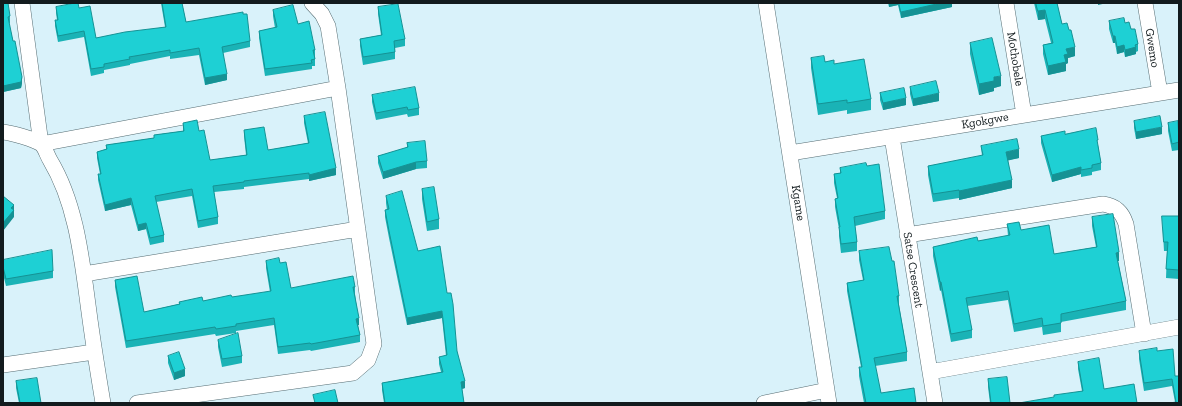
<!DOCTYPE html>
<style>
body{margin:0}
#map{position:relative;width:1182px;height:406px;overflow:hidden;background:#d9f2fa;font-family:"Zilla Slab",serif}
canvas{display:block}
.frame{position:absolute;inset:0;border:4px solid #121b1e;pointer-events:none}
</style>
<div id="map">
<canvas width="1182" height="406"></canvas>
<div class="frame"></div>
</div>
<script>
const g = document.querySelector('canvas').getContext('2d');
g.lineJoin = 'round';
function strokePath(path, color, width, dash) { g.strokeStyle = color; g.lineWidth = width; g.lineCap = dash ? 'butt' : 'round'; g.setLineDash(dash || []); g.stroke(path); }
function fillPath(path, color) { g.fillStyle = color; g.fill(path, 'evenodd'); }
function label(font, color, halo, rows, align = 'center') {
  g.font = font + ' "Zilla Slab",serif'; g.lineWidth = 3; g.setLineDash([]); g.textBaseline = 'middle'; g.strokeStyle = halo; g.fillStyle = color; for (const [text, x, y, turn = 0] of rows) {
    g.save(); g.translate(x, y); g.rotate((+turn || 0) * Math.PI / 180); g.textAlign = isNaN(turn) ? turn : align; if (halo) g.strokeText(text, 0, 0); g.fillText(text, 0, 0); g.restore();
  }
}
const minor = new Path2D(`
 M22,3L41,144L338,88
 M766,3L829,403
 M1006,3L1024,115
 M1145,3L1160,93
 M3,132C12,133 34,139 41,144C45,147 47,155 50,160C77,205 82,261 89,312C93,343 98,373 103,403
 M892,137L935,403
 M790,153L1179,90
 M907,235L1103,204C1116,206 1122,212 1126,224L1144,334
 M84,274L358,229
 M3,365L94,352
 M930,372L1179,327
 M137,403L353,373L368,360L374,344L338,88L328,26L322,14L312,3
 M764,403L827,390`);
const wall = new Path2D(`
 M3,3L10,16V23H9L13,41L22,83L21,88L3,92Z
 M161,3H182L186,22L250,41V47L223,53L227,80L205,85L199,55L170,59V56L130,64V65L104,70V73L91,76L84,37L58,42L55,26V20H57L56,13V7L79,8L96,38L165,27Z
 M888,3H952V7L901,18L898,5L889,7Z
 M1034,3H1057L1062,24L1075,56L1068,58V63L1066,64V71L1048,75L1043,54V45L1051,43L1045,19L1038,20Z
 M378,7L405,39V46L395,48V59L363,65L360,46V39L381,35L378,14Z
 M273,10L298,24L315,50V66H312V69L265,76L259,38V31L275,28L273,16Z
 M1109,21L1125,23L1131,29L1138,44V51L1136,52V54L1125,57L1124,52L1117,54L1115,43H1113L1109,29Z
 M970,43L1001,86L994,88V91L979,95L970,54Z
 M811,58L834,64L871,99V110L847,114V110L818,115L811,68Z
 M910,87L939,101L913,106L910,94Z
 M880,93L906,105L883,110L880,100Z
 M372,95L419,108V115L408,117L407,114L376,120L372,102Z
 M304,116L336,175L309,181V179L244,187V189L214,192L218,217V224L198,228L192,196L156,202L164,235V242L150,245L146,229L138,231L131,205L105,211L98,180V174H100L97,158V152L106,149V145L154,138V135L183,131V123L199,131L210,160L246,155L244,136V130L268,150L308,143L304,123Z
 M1134,121L1162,134L1136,139L1134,128Z
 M1168,123L1179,124V150L1172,151L1168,131Z
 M1065,134L1098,145L1101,163V170L1092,172V175L1081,177V174L1052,182L1041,143V136Z
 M407,143L427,161V168L416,169L383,179L378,163V156L407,148Z
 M981,146L1019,158L1008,160L1012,188L959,200V198L933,202L928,175V166L982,156Z
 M867,166L885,211V219L855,226L857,242V251L841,253L839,236V229L835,207V199L837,198L834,183V174L840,173V168Z
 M422,189L439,219V229L427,231L422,199Z
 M386,196L418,251L457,351L465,388L462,389L464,403H384L382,390V383L441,372L439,364V357L446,356L442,318L407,325L389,238L385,217V210H387L386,203Z
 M1162,216H1179V279L1166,278L1167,251H1164Z
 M1092,217L1119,261H1118L1126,301V310L1061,322V332L1043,335L1042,327L1014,332L1008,300L967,306L972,330V338L951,342L941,290L940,291L933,256V247L978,241L1008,236L1007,224L1021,230L1054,254L1096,247L1092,226Z
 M859,251L899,296V305L907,352V361L875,366L881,393L916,403H864L859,376V367H861L847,291V283L863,280L859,260Z
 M3,260L53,271V278L6,286L3,274Z
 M266,261L280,263L291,288L355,287V294L359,325H358L360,335V342L311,351L310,350L278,354L274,325L236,331V333L216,336L215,334L126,348L115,287V280L144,312L179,304V302L203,301L270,292L266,268Z
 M218,340L242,356V363L222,367L218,347Z
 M1139,351H1157L1175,376L1179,403L1175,402L1172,386L1144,391L1139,359Z
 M168,356L185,376L174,380L168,363Z
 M1078,362L1104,389L1054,397L1082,391L1078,369Z
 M988,379L1010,403H990L988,387Z
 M16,381L41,403H19L16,388Z`);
const shadedWall = new Path2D(`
 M889,3H898V5L889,7Z
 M941,3H952V7L901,18V12Z
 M1098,3H1107L1098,5Z
 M1045,10V19L1038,20V11Z
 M1113,36H1115V43H1113Z
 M1124,45V52L1117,54V47Z
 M1075,47V56L1068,58V63L1066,64V71L1048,75V66L1064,55L1066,49Z
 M1136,47V54L1125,57V50Z
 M227,74V80L205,85V78Z
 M1001,76V86L994,88V91L979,95V84L994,77Z
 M22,77V83L21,88L3,92V86Z
 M939,93V101L913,106V99Z
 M906,98V105L883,110V103Z
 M1162,127V134L1136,139V132Z
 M1019,149V158L1006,161V152Z
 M416,162V169L383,179V172Z
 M1081,167V174L1052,182V175Z
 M336,168V175L309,181V175Z
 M1012,180V188L959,200V191Z
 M131,198V205L105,211V205Z
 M14,205V217L3,231V223L11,208Z
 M146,223V229L138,231V225Z
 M1119,252V261H1116V253Z
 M940,282H941V290L940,291Z
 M442,311V318L407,325V318Z
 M359,318V325L356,326V319Z
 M185,369V376L174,380V373Z
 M465,381V388L461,389V382Z`);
const building = new Path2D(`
 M3,3H8L10,16L8,17L13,41H15L22,77L21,82L3,86Z
 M75,3H78L79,8L90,6L96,38L125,32L166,27L162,3H182L186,22L243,12V14H247L250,41L222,47L227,74L205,78L199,48L170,53V50L129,57L130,59L104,64V67L91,69L84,31L58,36L55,20H58L56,7Z
 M899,3H941L901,12Z
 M1036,3H1057L1062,24L1067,23L1069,30H1071L1075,47L1066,49L1068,54L1064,55L1066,62L1048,66L1043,45L1053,43L1045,10L1038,11Z
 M398,4L405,39L394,41L395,52L363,57L360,39L382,35L378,7Z
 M293,5L298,24L309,21L315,50H313L315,59L311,60L312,63L265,69L259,31L277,27L273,10Z
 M1124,18L1125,23L1129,22L1131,29H1135L1138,44L1135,45L1136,47L1125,50L1124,45L1117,47L1115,36H1113L1109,21Z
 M992,38L1001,76L994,77V81L979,84L970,43Z
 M824,56L825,62L834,60V64L864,59L871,99L847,103V100L818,104L811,58Z
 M936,81L939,93L913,99L910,87Z
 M415,87L419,108L408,110L407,107L376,113L372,95Z
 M904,88L906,98L883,103L880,93Z
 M325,112L336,168L309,175V173L244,181V182L213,186L218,217L198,221L192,189L155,196L164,235L150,238L146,223L138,225L131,198L105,205L98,174H101L97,152L107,149L106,145L154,138V135L184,131L183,123L197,120L199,131L204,130L210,160L247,155L244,130L264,127L268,150L309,143L304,116Z
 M1160,116L1162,127L1136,132L1134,121Z
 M1178,121L1179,142L1172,144L1168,123Z
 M1096,128L1098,140H1097L1101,163L1092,165V168L1081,170V167L1052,175L1041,136L1065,131V134Z
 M1017,139L1019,149L1006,152L1012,180L959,191V190L933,194L928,166L983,155L981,146Z
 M425,141L427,161L416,162L383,172L378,156L408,147L407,143Z
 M866,163L867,166L879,164L885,211L854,217L857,242L841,244L839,227H840L835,199L838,198L834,174L841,173L840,168Z
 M434,187L439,219L427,222L422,189Z
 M402,191L418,251L440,246L447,293H451L453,304L457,351L465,381L461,382L464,403H385L382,383L443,372L439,357L447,355L442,311L407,318L389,231L385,210L389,209L386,196Z
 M3,196L14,205L11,208L14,210L3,223Z
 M1113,214L1119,252L1116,253L1126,301L1061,314V323L1043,326L1042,318L1014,324L1008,291L966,298L972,330L951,334L941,282H940L933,247L977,237L978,241L1010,235L1007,224L1019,222L1021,230L1049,225L1054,254L1097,247L1092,217Z
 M1162,216H1179V270L1166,269L1168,242H1164Z
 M889,247L892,261H894L899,296H897L907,352L874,358L881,393L914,388L916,403H866L859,367H862L847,283L864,280L859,251Z
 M52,250L53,271L6,279L3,267V260Z
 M279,258L280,263L286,262L291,288L353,276L355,287H353L359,318L356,319L360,335L311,344L310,343L278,347L274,318L236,324V326L216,329L215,327L126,341L115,280L137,276L144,312L180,304L179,302L202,297L203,301L231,295L232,297L271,291L266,261Z
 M238,333L242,356L222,359L218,340Z
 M1157,348V351L1173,349L1175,376H1179V403H1170L1176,402L1172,379L1144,383L1139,351Z
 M179,352L185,369L174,373L168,356Z
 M1099,358L1104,389L1134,384L1137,403H1019L1054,397V395L1083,391L1078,362Z
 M1007,377L1010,403H991L988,379Z
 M37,378L41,403H20L16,381Z
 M335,390L338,403H315L313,395Z`);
const streetNames = [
 ["Gwemo",1152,48,81],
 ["Mothobele",1015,59,81],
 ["Kgokgwe",985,121,-10],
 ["Kgame",798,203,81],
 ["Satse Crescent",913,270,81]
];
strokePath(minor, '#566d73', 16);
strokePath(minor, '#fff', 15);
fillPath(wall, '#1ab3b6');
fillPath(shadedWall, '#159294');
fillPath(building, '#1ed0d4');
strokePath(building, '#159294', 1);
label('12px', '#121b1e', '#fff', streetNames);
</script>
